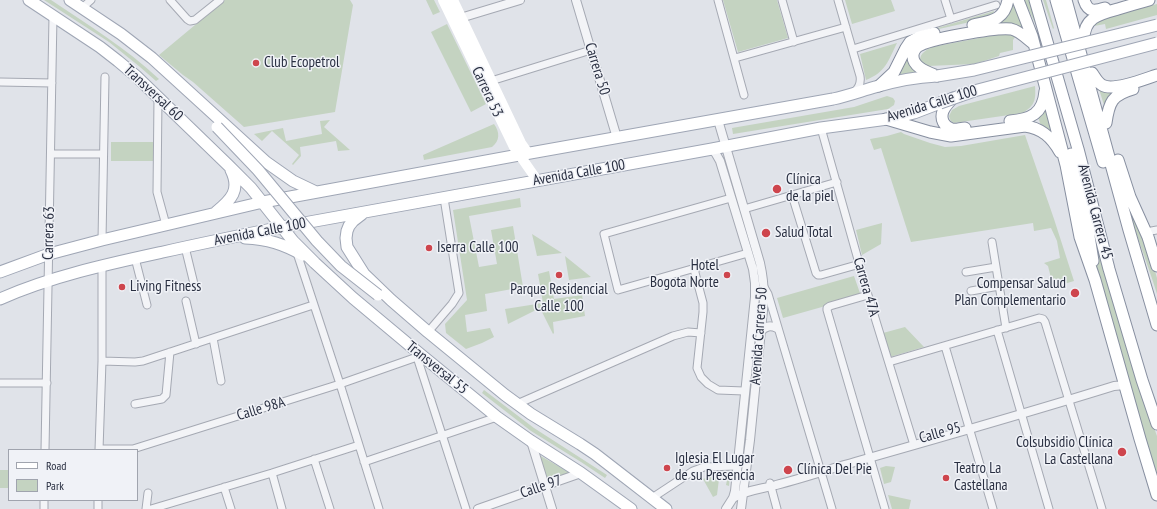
<!DOCTYPE html>
<meta charset="utf-8">
<style>
body{margin:0}
#map{position:relative;width:1157px;height:509px;overflow:hidden;background:#e0e3e9;font-family:"PT Sans Narrow",sans-serif}
canvas{display:block}
.legend{position:absolute;left:8px;top:449px;width:130px;height:52px;box-sizing:border-box;background:#f0f2f7;border:1px solid #a0a4ae;margin:0;padding:5px 7px;list-style:none;font-size:12px;color:#292f41}
.legend li{display:flex;align-items:center;gap:8px;height:20px}
.legend b{width:20px;border:1px solid #a0a4ae}
</style>
<div id="map">
<canvas width="1157" height="509"></canvas>
<ul class="legend">
<li><b style="height:5px;background:#fff"></b>Road</li>
<li><b style="height:11px;background:#c4d3c1"></b>Park</li>
</ul>
</div>
<script>
const g = document.querySelector('canvas').getContext('2d');
g.lineJoin = 'round';
function fillPath(path, color) { g.fillStyle = color; g.fill(path, 'evenodd'); }
function strokePath(path, color, width, dash) { g.strokeStyle = color; g.lineWidth = width; g.lineCap = dash ? 'butt' : 'round'; g.setLineDash(dash || []); g.stroke(path); }
function label(font, color, halo, rows, align = 'center') {
  g.font = font + ' "PT Sans Narrow",sans-serif'; g.lineWidth = 3; g.setLineDash([]); g.textBaseline = 'middle'; g.strokeStyle = halo; g.fillStyle = color; for (const [text, x, y, turn = 0] of rows) {
    g.save(); g.translate(x, y); g.rotate((+turn || 0) * Math.PI / 180); g.textAlign = isNaN(turn) ? turn : align; if (halo) g.strokeText(text, 0, 0); g.fillText(text, 0, 0); g.restore();
  }
}
const green = new Path2D(`
 M44,0H51C88,25 126,48 159,79L156,81L140,67L109,42Z
 M225,0H350L353,5L335,112L244,127L193,82L183,75L159,55Z
 M426,0H434L440,12L433,15Z
 M723,0H777L788,38L738,52Z
 M845,0H891L895,11L852,24Z
 M1011,0L1015,5L1027,36L993,25Z
 M1024,0H1031L1043,42L1036,25Z
 M1043,0H1046L1054,28L1053,29Z
 M1157,4V15L1106,29L1105,24L1094,26L1095,23L1104,18Z
 M994,11L993,15L988,18L921,33Z
 M447,24L486,104L471,112L431,32Z
 M1000,34L1010,35L1015,37L1013,40V50L1000,53L999,56L975,64L928,66L920,61C920,53 926,50 932,47Z
 M897,43C888,61 886,72 866,80L860,54Z
 M908,56C909,65 911,68 918,74L895,78Z
 M1035,86C1036,100 1035,105 1023,113L954,123C951,122 950,120 949,116L952,110L959,106Z
 M1098,86L1119,90C1111,94 1107,97 1104,105Z
 M887,96L893,98L895,101L894,105L888,109L733,134L732,128L854,107Z
 M1046,105L1055,138L1041,127L1038,116Z
 M330,120L324,127L350,150L338,151L336,141L300,147L301,156L293,165L292,164L299,155L272,131L262,141L254,134L283,128L286,141L322,134L320,121Z
 M494,124C500,132 500,141 492,147L424,160L423,155Z
 M901,132L904,134L930,143L945,147L961,146L1025,135L1054,219L1074,281L1044,290L1041,281L1051,278L1048,266L1044,263L1060,258L1057,241L1051,228L1034,231L1033,223L911,242L881,148L874,150L870,139L887,136Z
 M111,142H153V161H111Z
 M1122,186L1149,250L1157,278V294C1146,258 1131,223 1122,186Z
 M520,198L521,207L469,216L479,267L497,264L491,230L513,226L523,287L485,294L487,311L465,315L467,332L490,328L494,337L482,343L466,349L446,333L445,324L467,300L453,210Z
 M1087,211L1149,414L1157,436V479L1097,271Z
 M882,223L881,244L862,255L856,230Z
 M532,234L562,253L537,256Z
 M565,256L591,277L569,280Z
 M549,271L554,299L582,295L585,316L553,322L554,333L553,334L540,308L508,324L505,309L543,303L538,274Z
 M854,276L861,296L783,318L777,298Z
 M905,327L924,347L890,357L883,333Z
 M484,390L534,428L607,475L605,478L581,462L531,431L482,393Z
 M539,455L572,474L549,482Z
 M886,466L895,467L891,482L884,484L880,468Z
 M0,470H9V488H0Z
 M716,475H730L729,486L726,485L727,480L719,479L717,495L713,497L703,479Z
 M888,495L911,500L909,509H892Z`);
const minor = new Path2D(`
 M170,0L187,19L190,21L195,20L220,0
 M718,0L744,95
 M782,0L794,42
 M838,0L860,76C861,82 859,88 854,92
 M945,0L951,19
 M82,8L91,0
 M853,49L996,5
 M735,58L846,27
 M491,81L591,50
 M0,82L52,83
 M158,98L157,192L166,225
 M821,128L868,295L914,445
 M51,154H103
 M792,195L816,273L818,275H821L860,264
 M731,198L604,234L618,290L748,253
 M744,209L837,182
 M1146,232L1157,230
 M102,240L105,77
 M992,242L1006,328
 M185,247L195,288
 M296,250L340,384L379,509
 M135,258L147,305
 M694,269L703,303V312L697,368L701,377L708,384L718,390L744,391
 M966,272L996,267
 M764,287L768,294L832,509
 M971,291L999,286
 M868,295L830,306L827,308V310L885,509
 M186,301L196,344
 M997,330L1049,509
 M428,332L452,304L459,293L444,198
 M213,338L221,381
 M945,346L993,509
 M417,357L466,509
 M102,361L135,362L143,361L313,305
 M889,362L1039,318L1043,319L1045,322L1102,509
 M0,383H47
 M135,404L162,399L166,395L170,352
 M517,404L673,336L688,332L701,333
 M99,449H133L340,384L417,357L420,354
 M45,450L53,16
 M99,450L102,361V266
 M314,459L330,509
 M364,462L497,417
 M272,473L282,509
 M770,483L777,509
 M224,487L231,509
 M652,498L693,471L704,467L737,466
 M44,509V500
 M98,509V500
 M146,509L148,493
 M151,509L272,473L359,445`);
const tertiary = new Path2D(`
 M576,0L617,138
 M457,19L520,0
 M718,120L760,263C763,276 764,288 764,300L750,440L741,509
 M712,149L716,154L720,161L753,269L755,283V297L735,491L733,498L726,509
 M761,331C766,326 770,325 777,328
 M531,441L552,509
 M733,498C746,490 762,489 776,485C796,480 815,474 834,468C928,441 1021,415 1114,386L1125,385
 M478,509L581,473`);
const secondary = new Path2D(`
 M443,0L514,147L537,180
 M453,0L521,143L528,153`);
const primary = new Path2D(`
 M29,0L100,47L118,61L136,76L229,166L251,188L293,241L315,263L353,298L420,354L497,417L531,441L581,473L631,509
 M70,0L121,34L152,58L266,162L293,181L316,192
 M216,212C231,200 241,190 231,170
 M362,214L353,221L349,226L347,231L346,238L347,247L364,274L391,300L428,332L505,395L531,414L580,444L595,454L666,509
 M245,238C268,239 283,244 303,255
 M0,272L49,254L102,240L263,202L519,155L833,99C847,96 861,91 875,87C895,81 916,77 937,76
 M0,299C52,276 108,264 163,252C203,243 242,235 282,227L712,149L821,128L895,118L914,113L940,103`);
const trunk = new Path2D(`
 M1018,0L1032,36L1066,165L1080,237L1095,280L1140,439L1157,495
 M1035,0L1078,149L1109,269L1142,380L1157,424
 M1056,0L1103,162
 M1066,0L1129,230L1157,325
 M1084,0C1088,13 1095,11 1105,8
 M973,25C990,21 1004,21 1008,0
 M1084,41C1083,18 1099,14 1118,9C1128,6 1138,3 1149,0
 M1092,73C1095,77 1097,82 1102,85C1113,92 1144,79 1157,75
 M937,76C927,72 912,67 913,55C913,52 915,49 917,47C927,39 997,27 1011,29C1020,31 1027,39 1034,44
 M879,86L894,72L906,48L910,42L919,37L934,33
 M953,98C949,102 945,106 943,111C940,119 944,127 952,129C956,130 961,128 965,128
 M886,119L930,132L951,136L1025,126C1042,128 1052,138 1060,152
 M1010,121C1031,119 1043,114 1045,91
 M1106,123C1109,102 1112,95 1133,89
 M1071,154L1083,199L1093,261
 M1118,160L1130,197L1148,237L1157,266`);
const primaryBridge = new Path2D(`
 M937,76L974,70L1157,25
 M940,103L974,91L1157,43
 M217,127L258,170L317,241L341,266L378,295`);
const markers = [
 [256,63,4,"#ce454d"],
 [777,189,5,"#ce454d"],
 [766,233,5,"#ce454d"],
 [429,248,4,"#ce454d"],
 [559,275,4,"#ce454d"],
 [727,275,4,"#ce454d"],
 [122,287,4,"#ce454d"],
 [1075,293,5,"#ce454d"],
 [1122,452,5,"#ce454d"],
 [667,468,4,"#ce454d"],
 [788,470,5,"#ce454d"],
 [946,478,4,"#ce454d"]
];
const poiNames = [
 ["Club Ecopetrol",264,63],
 ["Clínica",786,180],
 ["de la piel",786,197],
 ["Salud Total",775,233],
 ["Iserra Calle 100",437,248],
 ["Hotel",719,266,"right"],
 ["Bogota Norte",719,283,"right"],
 ["Compensar Salud",1066,284,"right"],
 ["Plan Complementario",1066,301,"right"],
 ["Living Fitness",130,287],
 ["Parque Residencial",559,290,"center"],
 ["Calle 100",559,307,"center"],
 ["Colsubsidio Clínica",1113,443,"right"],
 ["La Castellana",1113,460,"right"],
 ["Iglesia El Lugar",675,459],
 ["de su Presencia",675,476],
 ["Teatro La",954,469],
 ["Castellana",954,486],
 ["Clínica Del Pie",797,470]
];
const streetNames = [
 ["Carrera 50",597,69,73],
 ["Carrera 53",487,92,65],
 ["Transversal 60",153,93,43],
 ["Avenida Calle 100",932,104,-17],
 ["Avenida Calle 100",579,173,-10],
 ["Avenida Carrera 45",1095,212,75],
 ["Avenida Calle 100",260,232,-11],
 ["Carrera 63",49,233,-89],
 ["Carrera 47A",866,287,74],
 ["Avenida Carrera 50",759,336,-86],
 ["Transversal 55",437,368,39],
 ["Calle 98A",261,409,-17],
 ["Calle 95",940,433,-16],
 ["Calle 97",541,487,-19]
];
fillPath(green, '#c4d3c1');
strokePath(minor, '#a5a9b3', 9);
strokePath(tertiary, '#a5a9b3', 10);
strokePath(primary, '#9fa6b5', 13);
strokePath(trunk, '#878fa0', 13);
strokePath(minor, '#f3f4f7', 7);
strokePath(tertiary, '#f3f4f7', 8);
strokePath(secondary, '#fff', 10);
strokePath(primary, '#fff', 11);
strokePath(trunk, '#fff', 11);
strokePath(primaryBridge, '#9fa6b5', 13, []);
strokePath(primaryBridge, '#fff', 11);
for (const [x, y, r, color] of markers) { const dot = new Path2D(); dot.arc(x, y, r, 0, 2 * Math.PI); g.fillStyle = color; g.fill(dot); strokePath(dot, '#f0f2f7', 1.5); }
label('15px', '#292f41', '#f0f2f7', poiNames, 'left');
label('15px', '#292f41', '#f0f2f7', streetNames);
</script>
